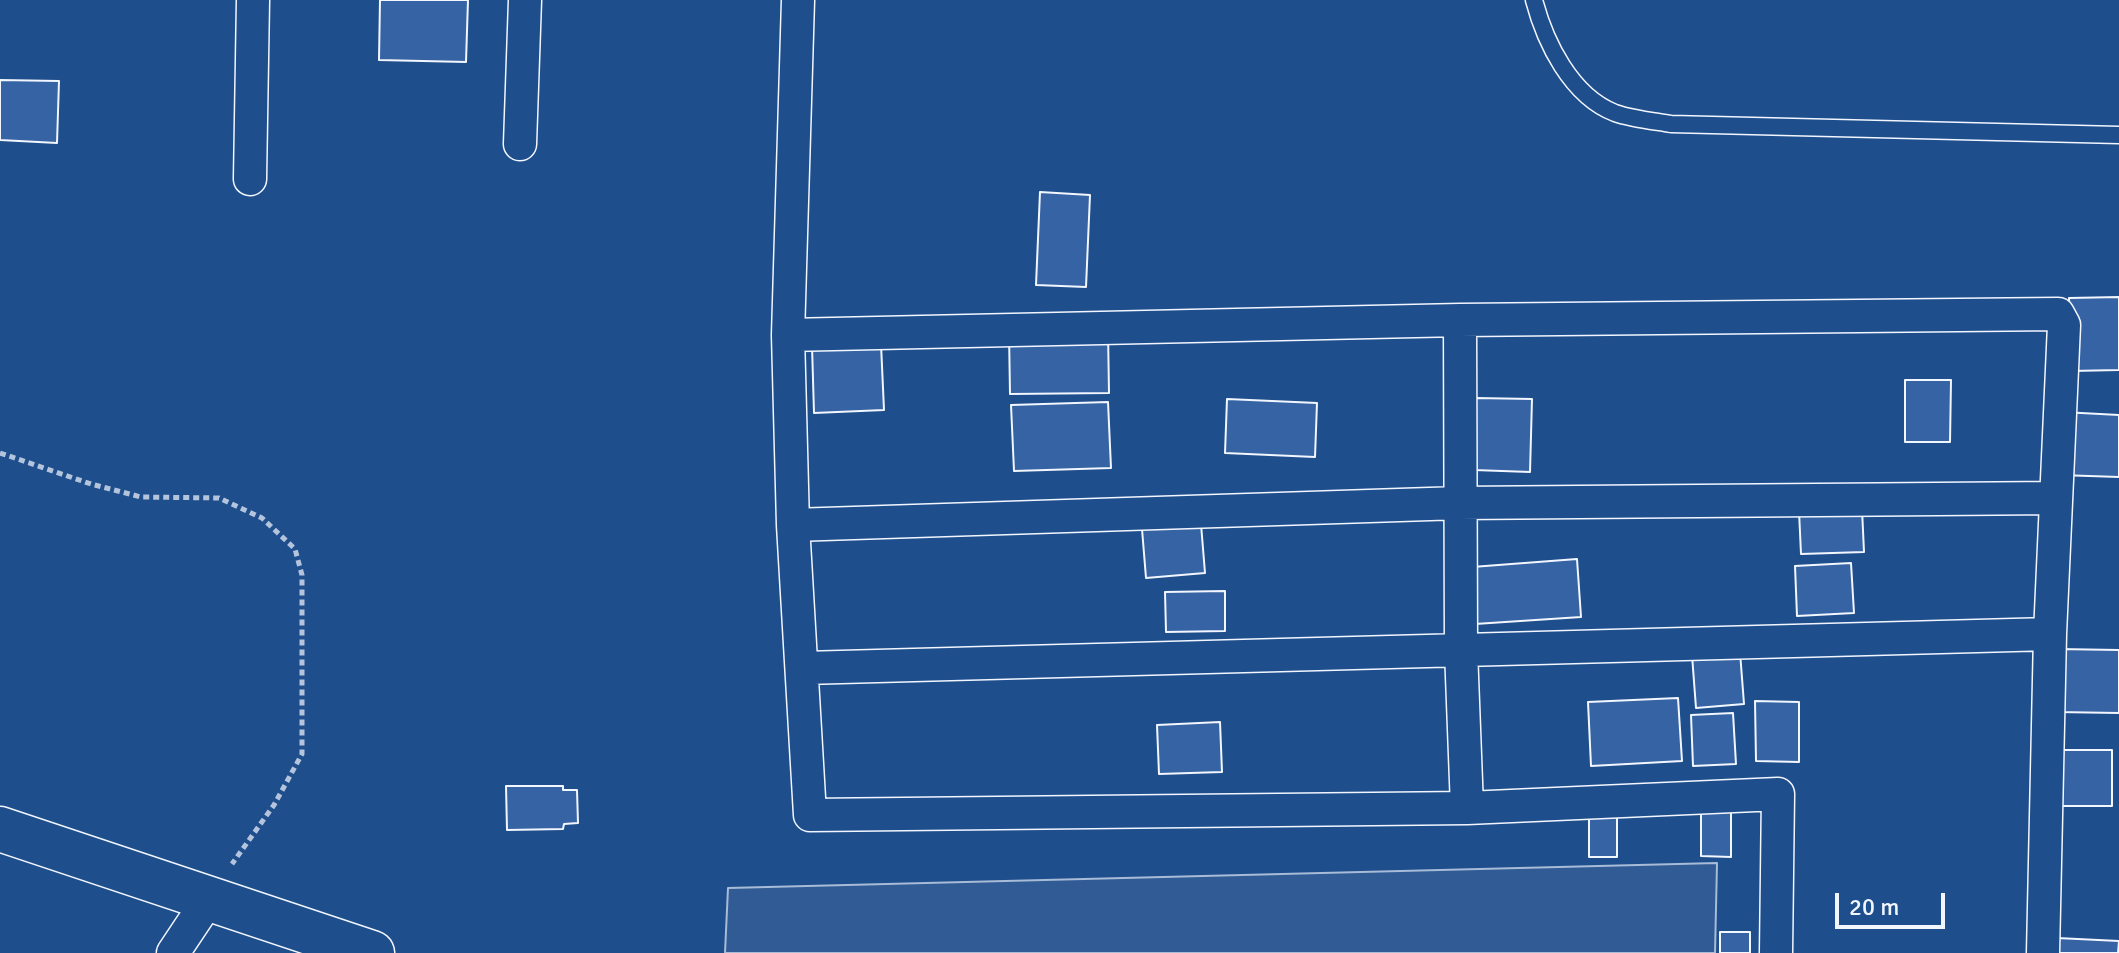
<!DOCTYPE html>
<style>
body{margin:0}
#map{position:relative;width:2119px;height:953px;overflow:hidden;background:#1f4e8c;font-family:Signika,sans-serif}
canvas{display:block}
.scale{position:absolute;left:1835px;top:893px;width:110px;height:36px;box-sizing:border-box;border:4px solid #f2f6ff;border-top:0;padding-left:10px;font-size:24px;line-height:28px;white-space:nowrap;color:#f2f6ff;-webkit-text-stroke:6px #1f4e8c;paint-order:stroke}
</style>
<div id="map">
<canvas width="2119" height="953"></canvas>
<div class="scale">20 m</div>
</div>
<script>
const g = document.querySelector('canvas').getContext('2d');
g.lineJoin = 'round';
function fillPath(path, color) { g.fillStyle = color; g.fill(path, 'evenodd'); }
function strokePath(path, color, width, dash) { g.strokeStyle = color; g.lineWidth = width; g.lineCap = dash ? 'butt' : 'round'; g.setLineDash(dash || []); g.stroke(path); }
const built = new Path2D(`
 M1717,863L1715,953H725L728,888Z`);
const building = new Path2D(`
 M380,0H468L466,62L379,60Z
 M0,80L59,81L57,143L0,140Z
 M1040,192L1090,195L1086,287L1036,285Z
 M2119,297V370L2071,371L2069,298Z
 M1108,331L1109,393L1010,394L1009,332Z
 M881,344L884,410L814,413L812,346Z
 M1905,380H1951L1950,442H1905Z
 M1476,398L1532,399L1530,472L1474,470Z
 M1227,399L1317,403L1315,457L1225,453Z
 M1108,402L1111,468L1014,471L1011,405Z
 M2062,412L2119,415V477L2059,475Z
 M1862,509L1864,552L1801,554L1799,511Z
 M1201,524L1205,573L1146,578L1142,529Z
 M1577,559L1581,617L1475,624L1472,567Z
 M1851,563L1854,613L1797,616L1795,566Z
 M1225,591V631L1166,632L1165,592Z
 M2057,649L2119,650V713L2056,712Z
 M1740,652L1744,704L1696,708L1692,655Z
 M1678,698L1682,761L1591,766L1588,702Z
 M1755,701L1799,702V762L1756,761Z
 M1733,713L1736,764L1693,766L1691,715Z
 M1220,722L1222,772L1159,774L1157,725Z
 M2060,750H2112V806H2060Z
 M506,786H563V790H577L578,823L564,824L563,829L507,830Z
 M1701,806H1731V857L1701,856Z
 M1589,809H1617V857H1589Z
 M1720,932H1750V953H1720Z
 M2057,938L2119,941L2118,953H2056Z`);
const path = new Path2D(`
 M0,453L91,484L141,497L219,498L262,518L295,549L302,575V754L274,805L232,864`);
const service = new Path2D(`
 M1534,0C1545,42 1571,96 1615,113C1632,119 1653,121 1671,124L2119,135`);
const minor = new Path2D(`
 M798,0L788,335L793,525L810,815L1467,808L1778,794L1776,953
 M520,144L525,0
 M250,179L253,0
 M1460,320L1461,650L1467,808
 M788,335L1460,320L2058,314L2064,325L2050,634L2043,953
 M793,525L1460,503L2056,498
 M804,668L2050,634
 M173,953L209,899`);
const primary = new Path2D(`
 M0,829L372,953`);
fillPath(built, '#305b95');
strokePath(built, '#a8bbd7', 2);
fillPath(building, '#3563a3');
strokePath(building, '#f2f6ff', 2);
strokePath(service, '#f2f6ff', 19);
strokePath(minor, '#f2f6ff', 35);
strokePath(primary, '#f2f6ff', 47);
strokePath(path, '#b3c4dc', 5, [6, 4]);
strokePath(service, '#1f4e8c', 16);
strokePath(minor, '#1f4e8c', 32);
strokePath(primary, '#1f4e8c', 44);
</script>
